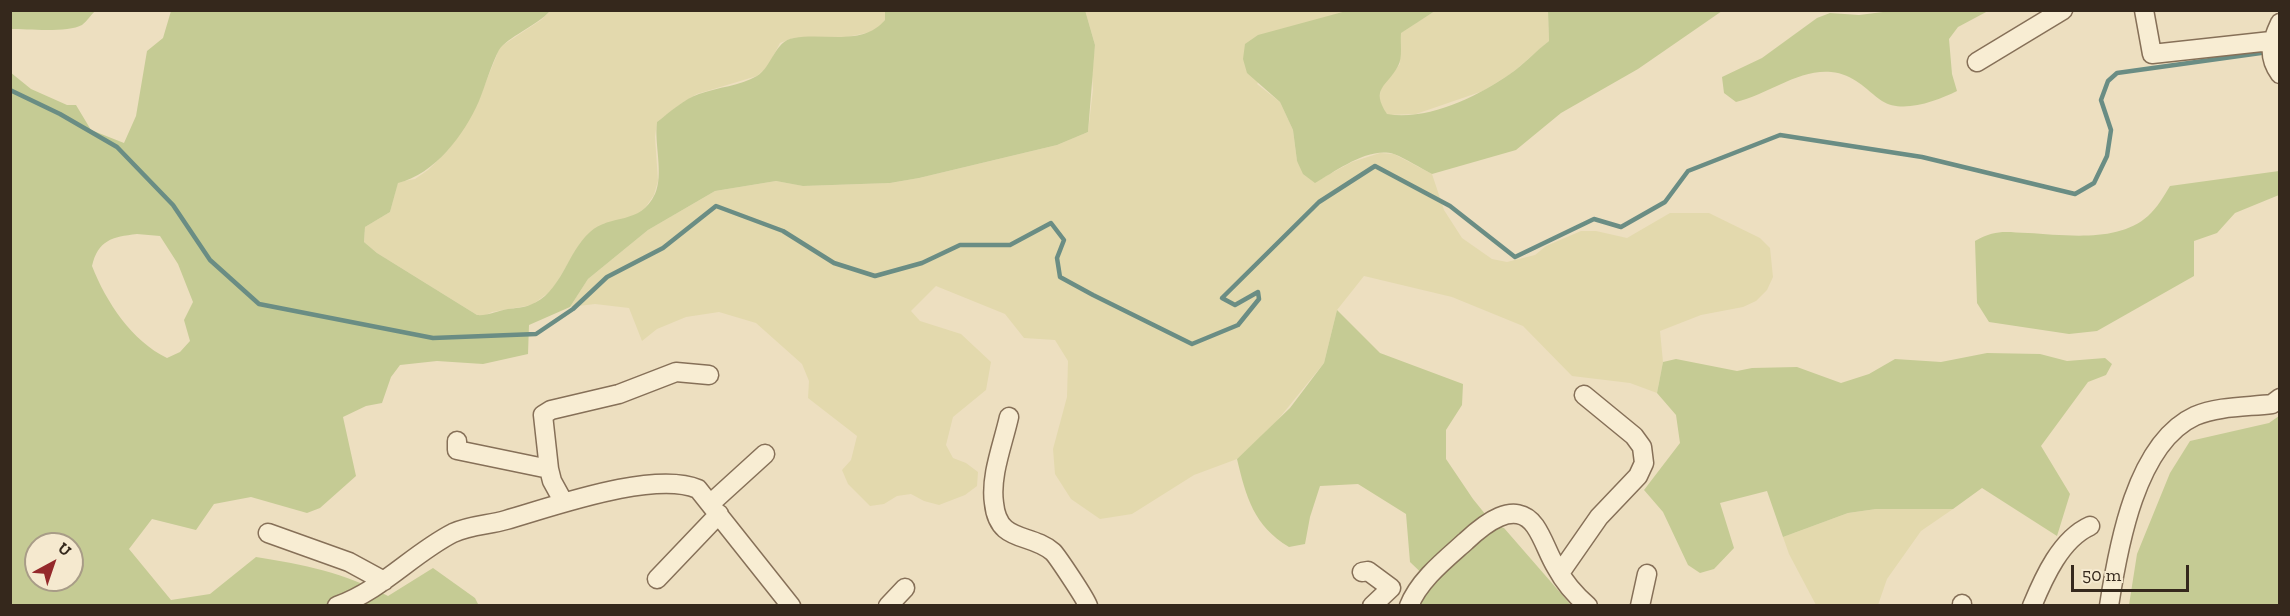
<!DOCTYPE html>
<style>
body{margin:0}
#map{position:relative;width:2290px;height:616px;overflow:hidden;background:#eddfc0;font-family:"Zilla Slab",serif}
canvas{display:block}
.frame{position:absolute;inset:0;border:12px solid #35281c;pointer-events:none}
.north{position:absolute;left:24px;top:532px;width:60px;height:60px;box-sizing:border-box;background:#f5e9cf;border:2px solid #a89c87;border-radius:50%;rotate:40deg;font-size:16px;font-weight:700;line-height:24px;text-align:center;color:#35281c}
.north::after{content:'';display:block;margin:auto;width:21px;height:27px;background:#94292b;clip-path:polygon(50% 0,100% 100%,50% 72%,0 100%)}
.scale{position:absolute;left:2071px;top:565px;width:118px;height:27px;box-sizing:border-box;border:3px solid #35281c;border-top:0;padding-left:8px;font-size:18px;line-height:21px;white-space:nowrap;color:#35281c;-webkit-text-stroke:4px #f5e9cf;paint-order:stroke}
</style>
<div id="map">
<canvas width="2290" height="616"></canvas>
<div class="frame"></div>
<div class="north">U</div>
<div class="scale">50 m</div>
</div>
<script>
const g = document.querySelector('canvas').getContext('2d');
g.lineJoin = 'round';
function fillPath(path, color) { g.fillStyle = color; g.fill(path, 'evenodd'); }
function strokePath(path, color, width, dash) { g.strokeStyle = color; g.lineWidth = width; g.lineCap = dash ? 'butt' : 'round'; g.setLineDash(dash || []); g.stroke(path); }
const farmland = new Path2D(`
 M1085,10L1350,11L1303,24L1257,84L1280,102L1293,130L1297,161L1315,182L1352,162L1380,153L1394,154L1432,174L1444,210L1462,238L1492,259L1507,262L1535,255L1546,246L1581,231H1596L1627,238L1670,213H1709L1760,238L1770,248L1773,277L1767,290L1756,301L1743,307L1701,315L1660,331L1663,362L1657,393L1630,383L1572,376L1523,326L1452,297L1364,276L1337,310L1324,363L1272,427L1237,459L1194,475L1132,514L1100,519L1071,499L1055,474L1053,449L1067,397L1068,361L1055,340L1024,338L1005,314L936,286L911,311L920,321L961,334L991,362L986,390L953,417L946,445L953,458L966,463L978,472L977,486L965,495L939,505L924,501L911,494L897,496L884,504L870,506L848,484L842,470L851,460L857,436L808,398L809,381L802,364L756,323L719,312L686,317L657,329L642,341L629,308L595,304L570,307L588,279L648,230L715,191L776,181L804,186L890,183L919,178L1057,145L1088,132L1093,90L1092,75L1095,45Z
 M550,11H885V20L876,31L847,37L793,38L780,43L768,66L757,76L697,94L685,101L657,122L655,137L658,181L654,195L645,208L633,217L603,224L581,242L552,290L532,305L492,312L484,316L477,315L377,253L364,242L365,227L390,212L398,182L415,179L428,170L448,150L477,104L500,47L541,20Z
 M1435,11H1548L1549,41L1512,73L1483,91L1416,114L1387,115L1379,102L1381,87L1400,64V33Z
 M1876,509H1953L1921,531L1887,579L1878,605H1816L1789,554L1783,537L1848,513Z`);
const green = new Path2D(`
 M11,10H95V11C91,15 87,21 82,25C68,33 27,29 11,29Z
 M1085,10L1095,45L1088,132L1057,145L919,178L890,183L803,186L776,181L715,191L648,230L588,279L570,307L529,325L528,354L483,364L437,361L400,365L391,377L382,403L366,406L343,417L356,476L320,508L307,513L251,497L214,504L196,530L152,519L129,549L171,600L210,594L256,557C305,565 343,572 388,596L433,568L475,598L479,606L11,605L10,72L31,89L67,105H76L91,130L124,143L136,116L147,51L163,38L171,11H550C538,25 506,38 499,50C491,65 486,84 479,101C464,135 435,174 398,183L390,212L365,227L364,242L377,253L477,315C487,316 497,311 508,309C515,308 523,308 530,305C561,294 567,252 590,232C611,213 640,226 655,194C664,174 654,144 657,122C670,112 684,99 699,94C718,87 740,86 757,76C773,66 774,41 794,38C824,32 862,47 885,20V11ZM137,234L160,236L178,264L193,302L184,320L190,341L180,352L167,358C132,341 106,302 92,266C98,240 112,237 137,234ZM36,544H72V580H36Z
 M1350,10L1435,11L1401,33C1400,42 1403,58 1398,66C1387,87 1370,88 1387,114C1427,121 1477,97 1510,74C1523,65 1536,51 1549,41L1548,11H1722L1638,69L1561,113L1516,150L1432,174C1420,168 1407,159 1394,154C1369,146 1336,171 1315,183L1303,174L1297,161L1293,130L1280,102L1247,73L1243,59L1245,44L1258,35Z
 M1899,10L1988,11L1958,27L1949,39L1952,74L1957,91C1937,101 1902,114 1882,101C1865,89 1854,74 1831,72C1798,69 1767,95 1736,102L1724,93L1722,77L1762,58L1817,18L1830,13L1859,15Z
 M2279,171V195L2235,213L2217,233L2194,241V276L2097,331L2069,334L1989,322L1977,303L1975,241C1996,229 2005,232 2028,233C2065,235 2118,243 2148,216C2157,208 2164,196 2170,186Z
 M1337,310L1380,353L1463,384L1462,405L1446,430V459L1473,499L1494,525L1504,528L1571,605H1415L1433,584L1410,562L1406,514L1358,484L1320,486L1310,517L1305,544L1289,547C1254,526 1246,497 1237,459L1290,408L1324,363Z
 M1987,353L2040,354L2067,361L2105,358L2112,364L2106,375L2088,382L2041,446L2070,494L2057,536L1982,488L1953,509H1876L1848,513L1783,537L1767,491L1720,503L1734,548L1714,569L1700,573L1688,565L1663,512L1644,490L1680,443L1676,415L1657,393L1663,362L1676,359L1737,371L1752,368L1797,367L1841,383L1869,374L1895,359L1941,362Z
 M2279,416V605H2129L2137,554L2170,473L2190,441L2269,423Z`);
const stream = new Path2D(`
 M10,90L60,114L117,147L173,205L210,260L259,304L433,338L536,334L573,309L607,277L663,248L716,206L783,231L834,263L875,276L922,263L960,245H1010L1051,223L1064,240L1057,258L1060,277L1093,295L1192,344L1238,325L1259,299L1258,292L1235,305L1222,298L1319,202L1375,166L1450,206L1515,257L1594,219L1621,227L1665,202L1688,171L1780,135L1922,157L2075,194L2094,183L2107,156L2111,130L2101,100L2108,81L2117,73L2268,52`);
const minor = new Path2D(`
 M2144,10L2152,54L2271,41
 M2280,23C2271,42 2267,56 2280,74
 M1977,62L2063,10
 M1009,417C1003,444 990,476 994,503C998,544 1030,532 1053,552C1057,556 1086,599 1088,606
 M457,441V450L549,469L552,481L563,501
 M549,469L543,415L551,410L619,394L676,372L709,375
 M710,504L765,454
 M268,533L349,562L384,581
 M1362,572L1368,571L1391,588L1372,606
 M1560,573L1599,517L1638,476L1644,463L1642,447L1634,436L1584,395
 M657,579L719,514
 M337,606C382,590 412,554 453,533C470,525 489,525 506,520C552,507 654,470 698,489L791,606
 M888,606L905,588
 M1409,606C1419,580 1446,559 1466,541C1483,525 1515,498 1535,526C1544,539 1548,554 1556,567C1564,582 1575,595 1588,606
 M1640,606L1647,574
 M1962,606V604
 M2032,606C2044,577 2061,539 2090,526
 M2109,606C2118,547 2136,443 2195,416C2218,406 2248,407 2272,404L2280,398`);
fillPath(farmland, '#e3d9ad');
fillPath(green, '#c5cb94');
strokePath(stream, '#6a8d84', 4.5);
strokePath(minor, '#867058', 21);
strokePath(minor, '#f8edd3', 18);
</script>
